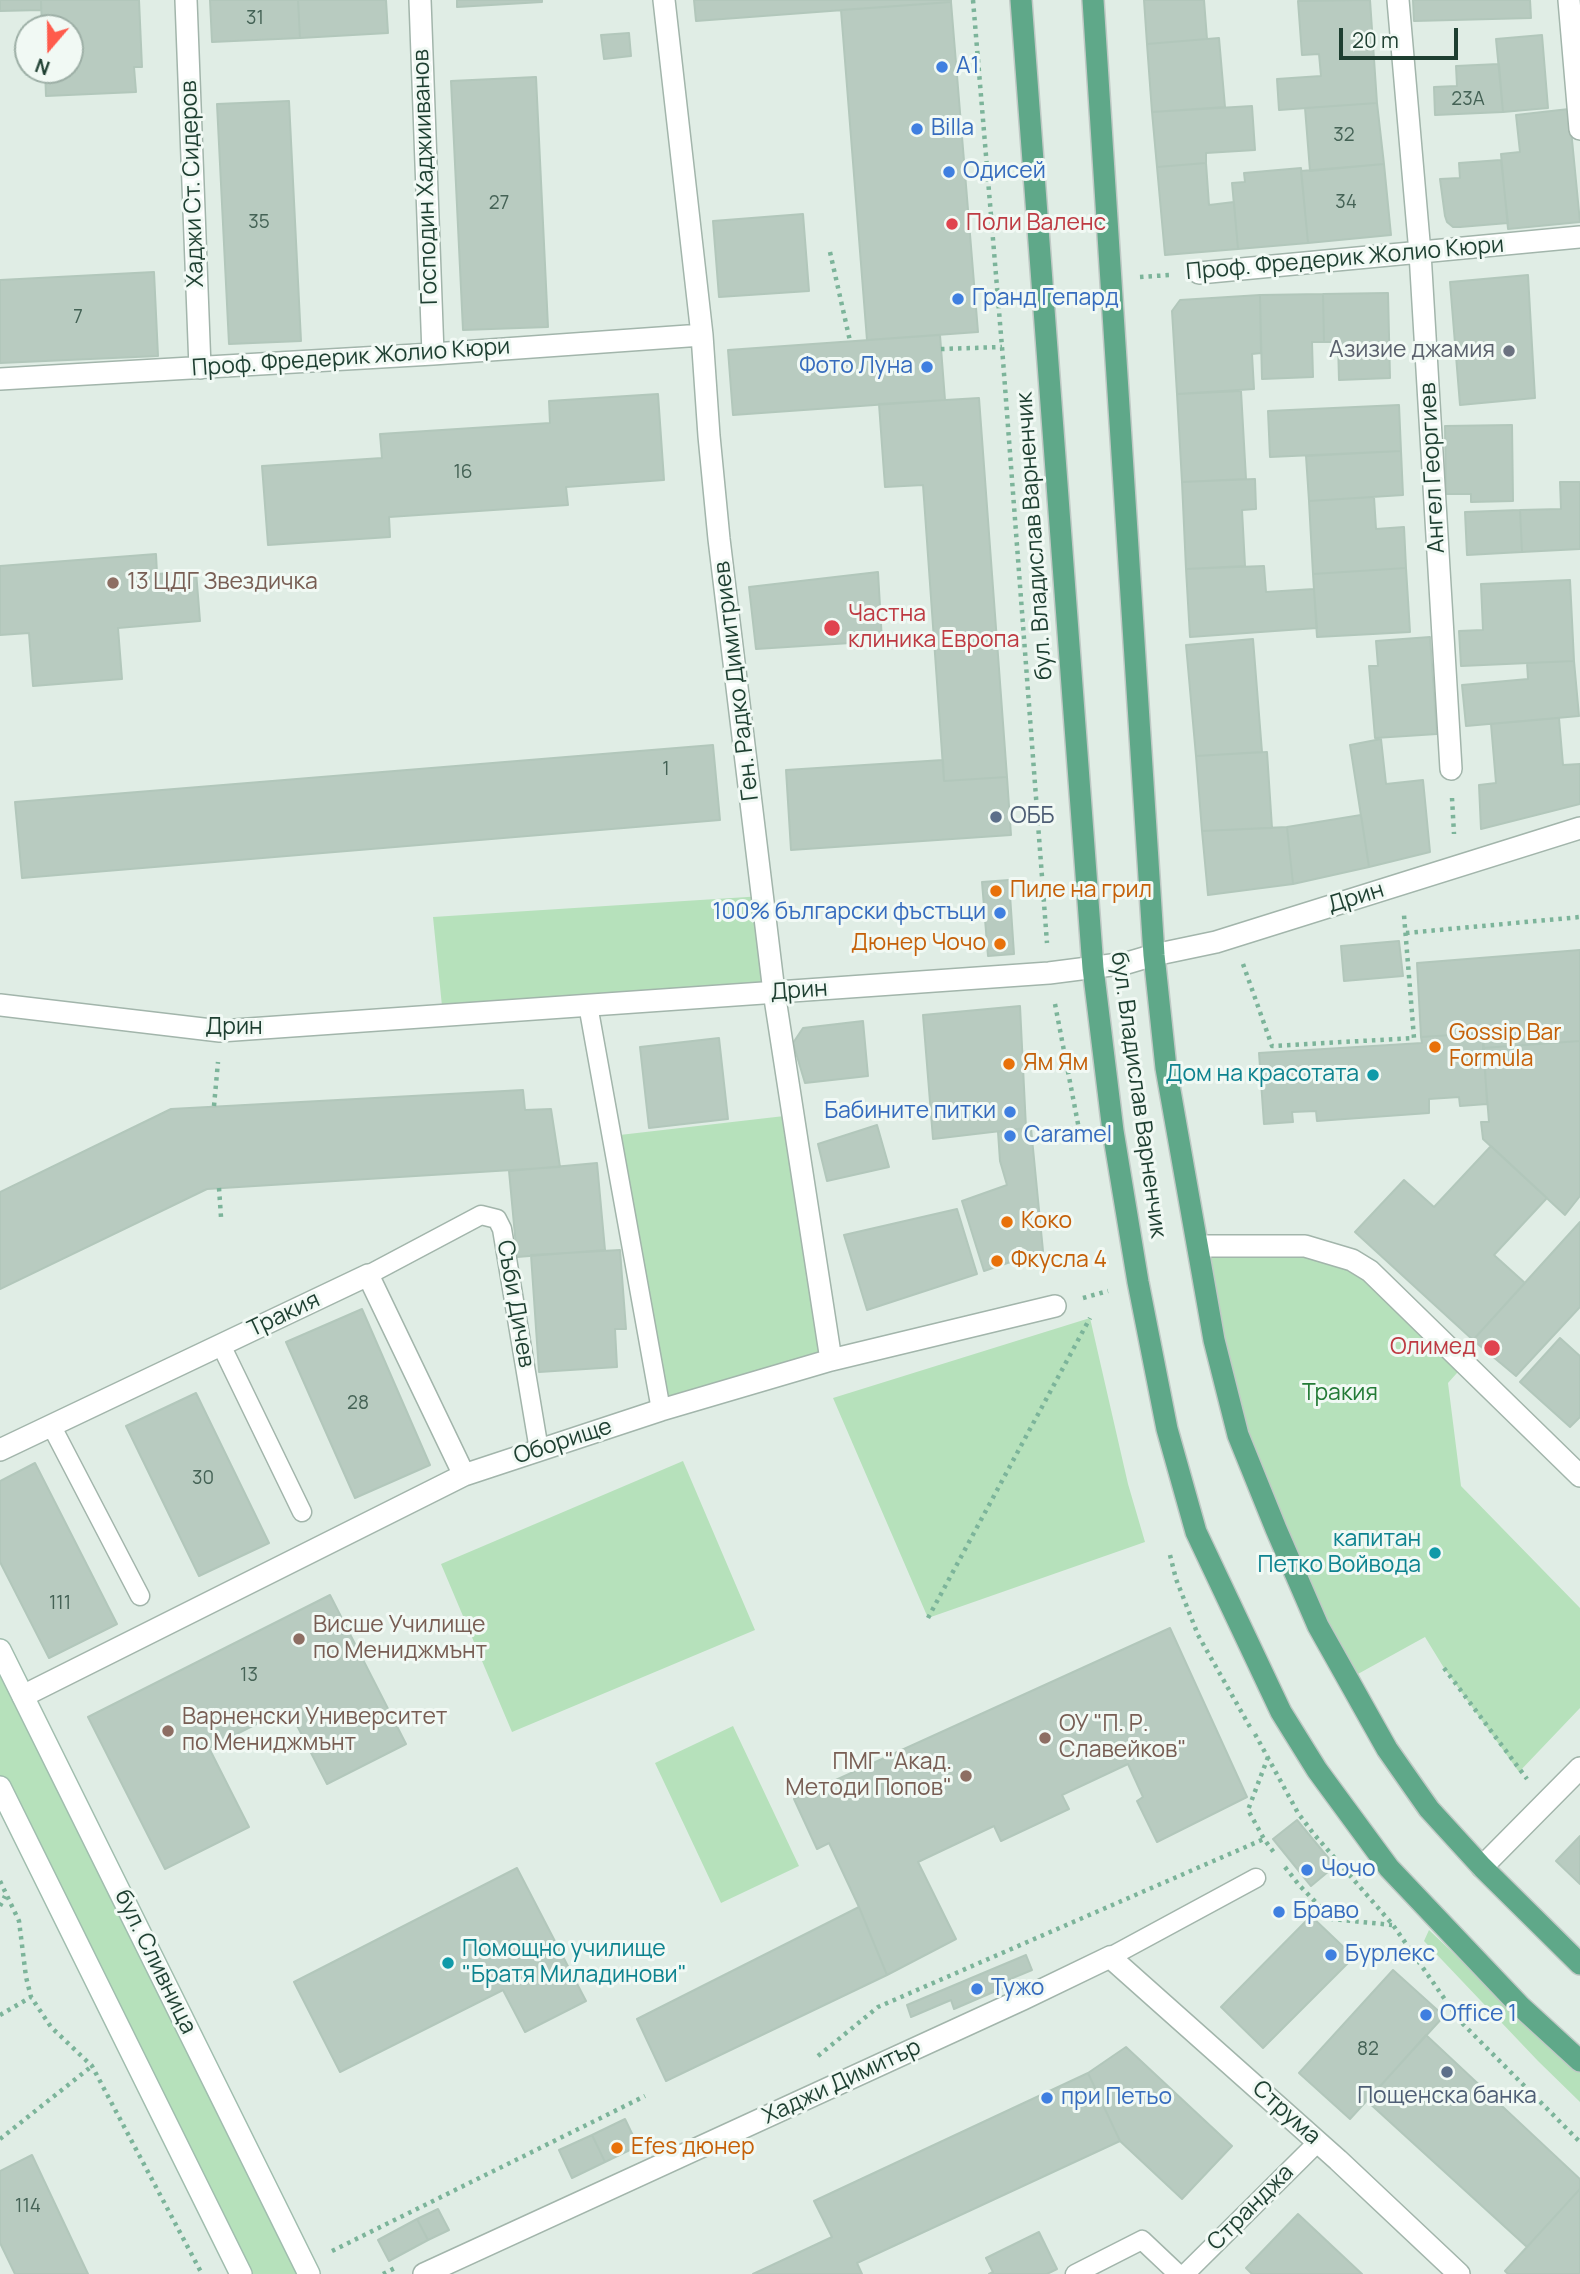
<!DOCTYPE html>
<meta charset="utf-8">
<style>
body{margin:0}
#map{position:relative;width:1580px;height:2274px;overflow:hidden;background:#e0ede5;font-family:Manrope,sans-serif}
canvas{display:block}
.north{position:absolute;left:14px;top:14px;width:70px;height:70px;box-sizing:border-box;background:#f1f9f4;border:2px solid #9dafa6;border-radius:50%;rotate:200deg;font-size:19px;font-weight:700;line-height:28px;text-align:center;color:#1e3f31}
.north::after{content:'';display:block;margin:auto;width:24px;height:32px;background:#ff5b4c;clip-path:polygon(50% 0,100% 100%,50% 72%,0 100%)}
.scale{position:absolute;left:1339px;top:28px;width:119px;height:32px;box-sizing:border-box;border:4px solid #1e3f31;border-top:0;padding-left:9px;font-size:21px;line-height:24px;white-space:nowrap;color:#1e3f31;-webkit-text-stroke:5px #f1f9f4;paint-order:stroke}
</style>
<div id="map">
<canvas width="1580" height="2274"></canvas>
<div class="north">N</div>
<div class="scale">20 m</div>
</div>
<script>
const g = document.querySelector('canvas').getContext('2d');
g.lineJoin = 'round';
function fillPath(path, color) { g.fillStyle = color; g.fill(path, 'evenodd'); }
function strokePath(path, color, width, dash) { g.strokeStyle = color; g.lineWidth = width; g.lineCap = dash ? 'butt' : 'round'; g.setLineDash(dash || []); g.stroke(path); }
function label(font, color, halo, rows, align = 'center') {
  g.font = font + ' Manrope,sans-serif'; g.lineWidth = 6; g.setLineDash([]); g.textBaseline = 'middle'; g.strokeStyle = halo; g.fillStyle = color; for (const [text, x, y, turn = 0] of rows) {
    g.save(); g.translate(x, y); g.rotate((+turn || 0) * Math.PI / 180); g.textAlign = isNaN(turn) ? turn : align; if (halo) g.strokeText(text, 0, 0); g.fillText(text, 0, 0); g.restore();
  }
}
const green = new Path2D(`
 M763,896L774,992L443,1016L433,917Z
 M793,1115L831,1360L661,1410L611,1136Z
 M1198,1246L1352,1260L1465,1364L1448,1383L1461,1486L1580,1608V1708L1519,1772L1444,1668L1425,1637L1347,1680L1238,1435Z
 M1090,1318L1128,1484L1145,1542L928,1618L833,1398Z
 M683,1461L755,1630L512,1732L441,1564Z
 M0,1655L309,2274H240L0,1799Z
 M733,1726L799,1866L721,1903L655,1763Z
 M1429,1930L1580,2073V2102L1538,2061L1424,1941Z`);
const building = new Path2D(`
 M0,0H41V10L0,11Z
 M41,0H139L142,67H134L136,92L46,96L45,70H70V28H42Z
 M210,0H298L300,38L212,42Z
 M298,0H386L388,33L300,38Z
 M457,0H542V2L457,7Z
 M694,0H951V2L696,21Z
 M1144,0H1204L1207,39L1147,44Z
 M1370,0L1377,103L1279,110L1277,79L1321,76L1319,54L1302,55L1298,1Z
 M1413,0H1530L1531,18L1414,21Z
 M951,2L978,332L867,340L841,10Z
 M629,33L631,56L604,59L601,35Z
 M1542,35L1548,108L1503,112L1496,39Z
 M1219,38L1225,107L1152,112L1147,44Z
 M1499,64L1503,112L1435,115L1434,87L1457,86L1456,66Z
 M536,77L548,327L463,330L451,81Z
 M289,101L301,341L229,344L217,104Z
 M1377,103L1384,164L1310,171L1305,108Z
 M1252,106L1255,150L1206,153V163L1157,167L1152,112Z
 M1569,109L1580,222L1508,229L1501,154L1520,152L1516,115Z
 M1501,160L1508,223L1460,227H1453L1447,222L1445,216L1440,179L1460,178L1459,163Z
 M1206,163L1209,205L1234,202L1238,249L1165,255L1157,167Z
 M1384,164L1391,235L1308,243L1301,171Z
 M1301,168L1308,243L1238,249L1232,183L1245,182L1244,173Z
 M803,214L809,291L719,297L713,221Z
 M154,272L158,356L0,363V280Z
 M1528,275L1535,398L1460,405L1450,282Z
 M1388,293L1390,378L1339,380L1338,342H1324L1323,294Z
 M1323,294L1324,342H1312L1313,377L1262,379L1260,295Z
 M1260,295L1261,353L1252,354L1254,389L1177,394L1172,311L1180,300Z
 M940,335L945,400L733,415L728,350Z
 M1241,391L1246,479L1182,482L1177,394Z
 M658,394L664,480L566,487L568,505L389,517L390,537L268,545L262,466L382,458L380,434L550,423L549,401Z
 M979,398L1007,777L944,781L923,485L885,487L879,404Z
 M1399,405L1401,451L1270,457L1268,411Z
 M1512,425L1513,501L1471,502V494H1446L1445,426Z
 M1401,451L1403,495L1309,501L1306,456Z
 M1255,479L1256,509L1242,510L1245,566L1186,569L1182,482Z
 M1560,482H1580V549L1522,552L1520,510L1561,509Z
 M1374,497L1376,529L1404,527L1406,568L1313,574L1309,501Z
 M1520,510L1522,552L1467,555L1465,512Z
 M156,554L157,574L196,571L200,621L118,628L122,679L33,686L29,633L0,635V566Z
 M1264,566L1266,592L1314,589L1317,628L1190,637L1186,569Z
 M1406,568L1410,632L1317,637L1313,574Z
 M878,572L882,641L756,649L749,587Z
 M1570,580L1574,661L1461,666L1459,631L1483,630L1481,584Z
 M1430,637L1437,734L1375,738L1369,666H1378L1376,641Z
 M1253,639L1262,752L1196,756L1186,645Z
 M1574,661L1579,716L1466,726L1462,685L1528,679L1527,663Z
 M1559,718L1563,765L1580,764V804L1481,829L1479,785L1496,783L1491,724Z
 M1381,739L1386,784L1423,780L1430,852L1369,867L1350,745Z
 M713,745L720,820L22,878L15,802Z
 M1267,752L1272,828L1202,831L1196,756Z
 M943,760L944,781L1007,777L1011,835L791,850L786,770Z
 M1361,815L1369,867L1293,884L1287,827Z
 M1287,827L1293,884L1208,895L1202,831Z
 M1009,880L1014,954L988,956L982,882Z
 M1399,941L1403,976L1344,981L1341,946Z
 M1580,950V1041L1483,1048V1033L1421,1037L1417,963Z
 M1020,1006L1026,1128L933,1139L923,1015Z
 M863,1021L868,1076L805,1083L793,1043L803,1028Z
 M1483,1033L1487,1104L1460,1106L1459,1097L1429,1099V1113L1317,1121L1316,1111L1292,1112L1293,1122L1264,1124L1259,1053L1422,1043L1421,1037Z
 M719,1038L728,1119L649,1128L640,1047Z
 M1580,1041V1196L1565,1215L1483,1139L1481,1122H1489L1483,1048Z
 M523,1090L525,1110L551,1109L560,1167L207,1189L0,1289V1192L171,1109Z
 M877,1125L889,1167L827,1181L818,1144Z
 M1031,1128L1043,1251L984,1271L962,1201L1007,1185L1000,1161L998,1132Z
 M1491,1146L1547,1198L1494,1255L1525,1283L1473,1340L1355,1232L1404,1180L1434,1207Z
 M597,1163L605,1250L517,1257L509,1171Z
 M957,1209L977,1274L867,1310L844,1235Z
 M1580,1222V1307L1516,1376L1473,1340Z
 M620,1250L626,1329H615L617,1367L539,1372L531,1255Z
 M362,1309L430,1465L355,1498L286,1342Z
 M1560,1338L1580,1356V1417L1570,1427L1520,1382Z
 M196,1393L269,1543L199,1576L126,1426Z
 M35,1463L117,1624L49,1658L0,1562V1481Z
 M330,1595L406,1744L327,1784L288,1708L209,1748L249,1827L165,1869L88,1717Z
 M1170,1628L1247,1797L1157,1842L1137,1801L1143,1797L1128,1764L1062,1795L1069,1809L1001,1841L994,1826L918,1862L956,1939L887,1975L859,1907L829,1843L817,1849L794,1799Z
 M1297,1820L1335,1866L1311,1886L1273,1839Z
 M1580,1836V1884L1556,1861Z
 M517,1868L586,2001L525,2032L503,1990L340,2072L294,1982Z
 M859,1907L887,1975L666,2081L637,2019Z
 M1311,1916L1354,1957L1263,2048L1221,2007Z
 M1026,1955L1032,1970L1003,1982L1005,1987L954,2009L951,2000L911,2017L907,2005Z
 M1393,1970L1444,2016L1350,2119L1299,2073Z
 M1426,2035L1580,2179V2189L1527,2247L1367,2101Z
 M1126,2047L1232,2146L1182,2199L1120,2141L1088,2073Z
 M1088,2073L1120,2141L857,2263L862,2274H753L832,2237L814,2201Z
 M625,2119L638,2146L605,2162L592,2135Z
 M592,2135L605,2162L572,2178L559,2150Z
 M32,2155L88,2274H15L0,2243V2171Z
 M1580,2189V2274H1508L1505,2271Z
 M438,2209L449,2230L428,2240L417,2219Z
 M1298,2214L1362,2274H1252L1246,2268Z
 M417,2219L428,2240L389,2261L378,2240Z
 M1039,2232L1057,2269L1047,2274H989L993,2272L986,2258Z`);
const path = new Path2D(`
 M973,0L1002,347L1047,943
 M830,252L850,341
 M1140,277L1170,275
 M941,349L1002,347
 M1452,798L1454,834
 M1406,933L1580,917
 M1243,964L1272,1046L1414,1038L1404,915
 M1055,1004L1079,1129
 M214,1106L218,1062
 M219,1188L221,1217
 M1083,1298L1108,1291
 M1170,1555L1176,1579L1198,1635L1250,1727
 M928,1618L1090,1318
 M1444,1668L1527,1779
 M1255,1734L1298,1813L1313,1833L1393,1925L1460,2021L1580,2142
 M1268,1757L1248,1810L1264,1839L1275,1854
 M1285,1867L1299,1885L1332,1919L1392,1925
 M0,1881L19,1921L26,1977L31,1997L51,2027L92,2066L202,2274
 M0,1906L5,1896
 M0,2015L31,1997
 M818,2056L878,2007L1264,1839
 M0,2139L92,2066
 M332,2251L645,2096
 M383,2274L395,2268`);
const service = new Path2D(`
 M588,1005L661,1410
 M368,1275L481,1215L497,1219L502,1229L539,1450
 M221,1345L302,1512
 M51,1425L140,1596
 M1110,1957L1256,1878
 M1075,2274L1142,2240L1178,2274
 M1185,2274L1318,2142`);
const pedestrian = new Path2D(`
 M1482,1867L1580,1768`);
const minor = new Path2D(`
 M186,0L200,368
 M420,0L433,354
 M664,0L702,335L709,436L719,539L774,992L831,1360
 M1398,0L1420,253L1451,769
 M1569,0L1580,129
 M1199,273L1580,237
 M0,379L433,354L702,335
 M1198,1246H1305L1352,1260L1370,1271L1580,1476
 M0,1450L368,1275L464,1475
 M23,1696L464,1475L661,1410L831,1360L1055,1306
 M424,2274L1023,1999L1110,1957L1338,2160L1459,2274`);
const tertiary = new Path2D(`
 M0,1005L220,1031L1049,973L1127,963L1154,955L1216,942L1580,828`);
const secondary = new Path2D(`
 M0,1650L309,2274
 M0,1787L241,2274`);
const primary = new Path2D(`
 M1021,0L1093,968L1113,1131L1138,1282L1167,1429L1196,1532L1281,1712L1317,1770L1389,1868L1520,2006L1580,2061
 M1093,0L1154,955L1166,1068L1214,1340L1238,1435L1276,1529L1318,1626L1387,1749L1429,1809L1482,1867L1580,1964`);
const markers = [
 [942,67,7,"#3f7fe0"],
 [917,129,7,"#3f7fe0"],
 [949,172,7,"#3f7fe0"],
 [952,224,7,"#e0444e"],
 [958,299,7,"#3f7fe0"],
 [1509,351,7,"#6b7280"],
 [927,367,7,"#3f7fe0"],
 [113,583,7,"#8d6e63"],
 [832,628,9,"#e0444e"],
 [996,817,7,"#5c6f8a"],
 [996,891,7,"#e8710a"],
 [1000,913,7,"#3f7fe0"],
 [1000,944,7,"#e8710a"],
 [1435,1047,7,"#e8710a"],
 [1009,1064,7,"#e8710a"],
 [1373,1075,7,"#0f9aa8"],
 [1010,1112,7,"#3f7fe0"],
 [1010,1136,7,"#3f7fe0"],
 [1007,1222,7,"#e8710a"],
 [997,1261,7,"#e8710a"],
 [1492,1348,9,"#e0444e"],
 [1435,1553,7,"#0f9aa8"],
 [299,1639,7,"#8d6e63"],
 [168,1731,7,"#8d6e63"],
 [1045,1738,7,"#8d6e63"],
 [966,1776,7,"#8d6e63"],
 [1307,1870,7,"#3f7fe0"],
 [1279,1912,7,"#3f7fe0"],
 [1331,1955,7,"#3f7fe0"],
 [448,1963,7,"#0f9aa8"],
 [977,1989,7,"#3f7fe0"],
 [1426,2015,7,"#3f7fe0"],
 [1447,2072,7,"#5c6f8a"],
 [1047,2098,7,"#3f7fe0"],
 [617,2148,7,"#e8710a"]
];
const numberNames = [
 ["31",255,19],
 ["23A",1468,100],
 ["32",1344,136],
 ["34",1346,203],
 ["27",499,204],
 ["35",259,223],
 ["7",78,318],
 ["16",463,473],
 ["1",666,770],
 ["28",358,1404],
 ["30",203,1479],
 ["111",60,1604],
 ["13",249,1676],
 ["82",1368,2050],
 ["114",28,2207]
];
const shopNames = [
 ["A1",956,67],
 ["Billa",931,129],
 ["Одисей",963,172],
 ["Гранд Гепард",972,299],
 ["Фото Луна",913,367,"right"],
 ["100% български фъстъци",986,913,"right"],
 ["Бабините питки",996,1112,"right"],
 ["Caramel",1024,1136],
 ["Чочо",1321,1870],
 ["Браво",1293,1912],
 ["Бурлекс",1345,1955],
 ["Тужо",991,1989],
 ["Office 1",1440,2015],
 ["при Петьо",1061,2098]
];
const streetNames = [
 ["Господин Хаджииванов",426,177,-92],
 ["Хаджи Ст. Сидеров",193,184,-92],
 ["Проф. Фредерик Жолио Кюри",1345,259,-5],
 ["Проф. Фредерик Жолио Кюри",351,358,-4],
 ["Ангел Георгиев",1433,468,-93],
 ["бул. Владислав Варненчик",1035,536,-94],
 ["Ген. Радко Димитриев",737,681,-97],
 ["Дрин",1356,898,-17],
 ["Дрин",799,991,-4],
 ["Дрин",234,1028],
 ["бул. Владислав Варненчик",1138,1095,82],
 ["Съби Дичев",515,1304,80],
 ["Тракия",284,1315,-25],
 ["Оборище",563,1442,-18],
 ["бул. Сливница",155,1962,64],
 ["Хаджи Димитър",842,2082,-25],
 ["Струма",1286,2113,42],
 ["Странджа",1251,2208,-45]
];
const healthNames = [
 ["Поли Валенс",966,224],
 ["Частна",848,615],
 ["клиника Европа",848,641],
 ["Олимед",1476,1348,"right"]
];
const worshipNames = [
 ["Азизие джамия",1495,351]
];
const educationNames = [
 ["13 ЦДГ Звездичка",127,583],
 ["Висше Училище",313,1626],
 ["по Мениджмънт",313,1652],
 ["Варненски Университет",182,1718],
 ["по Мениджмънт",182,1744],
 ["ОУ \"П. Р.",1059,1725],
 ["Славейков\"",1059,1751],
 ["ПМГ \"Акад.",952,1763,"right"],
 ["Методи Попов\"",952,1789,"right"]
];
const serviceNames = [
 ["ОББ",1010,817],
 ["Пощенска банка",1447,2097,"center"]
];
const foodNames = [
 ["Пиле на грил",1010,891],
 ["Дюнер Чочо",986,944,"right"],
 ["Gossip Bar",1449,1034],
 ["Formula",1449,1060],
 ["Ям Ям",1023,1064],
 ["Коко",1021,1222],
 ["Фкусла 4",1011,1261],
 ["Efes дюнер",631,2148]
];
const cultureNames = [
 ["Дом на красотата",1359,1075],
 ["капитан",1421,1540],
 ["Петко Войвода",1421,1566],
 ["Помощно училище",462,1950,"left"],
 ["\"Братя Миладинови\"",462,1976,"left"]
];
const parkNames = [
 ["Тракия",1340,1394]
];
fillPath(green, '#b6e1bb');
fillPath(building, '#b8cbc0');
strokePath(building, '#b2c7bb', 2);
strokePath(service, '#a2b5ab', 21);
strokePath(pedestrian, '#a2b5ab', 24);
strokePath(minor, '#a2b5ab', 24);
strokePath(tertiary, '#a2b5ab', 24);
strokePath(secondary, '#a0bdae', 24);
strokePath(primary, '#c0c9c5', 24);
strokePath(path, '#7cb49a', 4.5, [3.5, 5]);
strokePath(service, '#fff', 18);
strokePath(pedestrian, '#fff', 21);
strokePath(minor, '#fff', 21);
strokePath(tertiary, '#fff', 21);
strokePath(secondary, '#fff', 21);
strokePath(primary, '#5fa889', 21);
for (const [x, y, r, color] of markers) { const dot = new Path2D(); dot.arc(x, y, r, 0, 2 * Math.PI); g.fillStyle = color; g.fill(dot); strokePath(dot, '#f1f9f4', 2.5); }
label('19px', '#446255', null, numberNames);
label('23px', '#366cbe', '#f1f9f4', shopNames, 'left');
label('23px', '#1e3f31', '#f1f9f4', streetNames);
label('23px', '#be3a42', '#f1f9f4', healthNames, 'left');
label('23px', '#5b616d', '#f1f9f4', worshipNames, 'right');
label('23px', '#785e54', '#f1f9f4', educationNames, 'left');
label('23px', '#4e5e75', '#f1f9f4', serviceNames, 'left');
label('23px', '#c56008', '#f1f9f4', foodNames, 'left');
label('23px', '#0d838f', '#f1f9f4', cultureNames, 'right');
label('23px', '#247b37', '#f1f9f4', parkNames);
</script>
